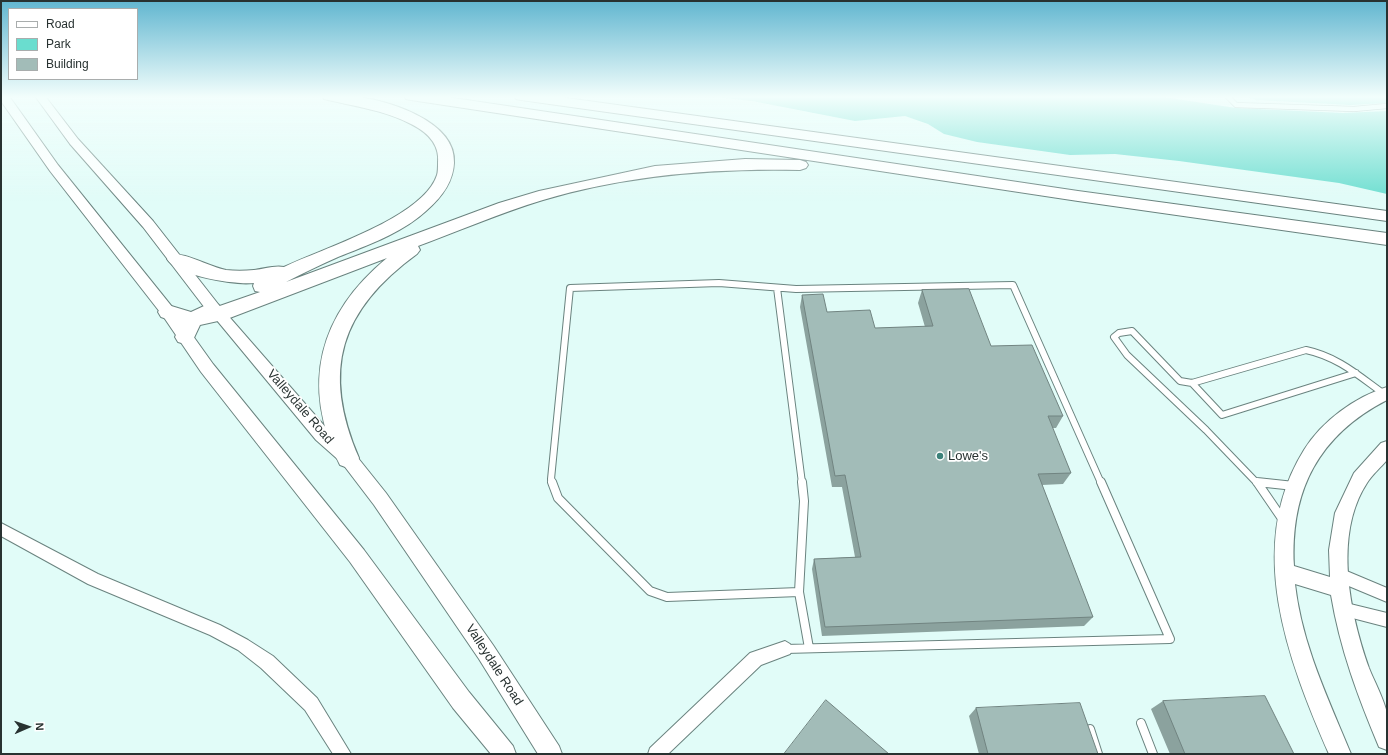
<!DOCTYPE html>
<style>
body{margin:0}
#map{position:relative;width:1388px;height:755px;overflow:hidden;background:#e1fcf8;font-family:Helvetica,sans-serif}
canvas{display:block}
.frame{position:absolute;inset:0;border:2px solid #283231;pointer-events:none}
.legend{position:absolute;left:8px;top:8px;width:130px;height:72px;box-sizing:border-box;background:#fff;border:1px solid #a9adad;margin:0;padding:5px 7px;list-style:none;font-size:12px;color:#283231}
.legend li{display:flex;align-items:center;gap:8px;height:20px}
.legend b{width:20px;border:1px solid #a9adad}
.north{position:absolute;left:8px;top:707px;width:40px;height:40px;-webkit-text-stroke:3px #fff;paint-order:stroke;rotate:88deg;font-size:11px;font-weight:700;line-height:16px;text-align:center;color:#283231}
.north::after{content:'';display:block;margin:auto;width:14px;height:18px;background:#283231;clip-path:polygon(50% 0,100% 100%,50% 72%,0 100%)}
</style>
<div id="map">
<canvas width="1388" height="755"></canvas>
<div class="frame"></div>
<ul class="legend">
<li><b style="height:5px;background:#fff"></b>Road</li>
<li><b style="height:11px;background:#6addcf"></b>Park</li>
<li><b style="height:11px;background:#a2bcb8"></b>Building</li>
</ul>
<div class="north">N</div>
</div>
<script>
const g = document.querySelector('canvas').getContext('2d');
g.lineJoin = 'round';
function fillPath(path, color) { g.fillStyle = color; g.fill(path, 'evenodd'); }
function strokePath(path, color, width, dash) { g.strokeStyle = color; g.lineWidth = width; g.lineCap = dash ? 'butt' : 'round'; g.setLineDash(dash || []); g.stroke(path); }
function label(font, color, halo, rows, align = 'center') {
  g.font = font + ' Helvetica,sans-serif'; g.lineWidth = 3.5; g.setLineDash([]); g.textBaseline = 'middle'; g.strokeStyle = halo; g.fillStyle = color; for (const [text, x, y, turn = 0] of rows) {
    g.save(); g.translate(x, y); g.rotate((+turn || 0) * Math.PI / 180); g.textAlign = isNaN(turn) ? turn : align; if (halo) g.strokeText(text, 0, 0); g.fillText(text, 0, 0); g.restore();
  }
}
const green = new Path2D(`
 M708,96H1157L1236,108L1343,113L1387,111V194L1339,183L1179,161L1115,154L1070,155L977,142L944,134L928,124L905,116L855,121L752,101Z
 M1244,96H1387V103L1350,105L1256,100Z`);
const laneFar2 = new Path2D(`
 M1227,96L1236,105L1354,109L1387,106`);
const laneFar1 = new Path2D(`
 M777,288L802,483
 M1192,383L1222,415L1356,373
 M1257,482L1262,483
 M552,483L551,479L570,288L719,283L796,289L1013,285L1101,483
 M1257,483L1206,430L1127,355L1114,337L1119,333L1132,331L1180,381L1192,383L1306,350C1339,357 1360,377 1387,396`);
const lane = new Path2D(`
 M552,482L558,498L650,591L667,597L799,592L809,648
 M1257,482L1294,486
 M1257,482L1283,520
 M799,592L804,501L802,482
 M785,649L1170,639L1101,482
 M1141,723L1153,754
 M1090,729L1098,754`);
const street = new Path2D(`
 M1,523L98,574L220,625L248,640L273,656L317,698L351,754H333L305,710L261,668L238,650L210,635L88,584L1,536Z
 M1337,567L1387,588V602L1332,579L1330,574L1332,569Z
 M1342,602L1387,613V627L1337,614L1334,609L1337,604Z
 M785,641L790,644L793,649L790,654L761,665L668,754H648L650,748L750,653Z`);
const secondary = new Path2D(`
 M1,96H9L58,165L173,308L213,364L364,550L469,692L513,746L516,754H491L453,708L350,562L201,372L163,316L50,171L1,101Z
 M35,96H45L78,139L153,221L218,304L328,430L354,453L386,493L493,645L559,746L562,754H538L479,659L374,505L342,463L316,440L215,318L208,312L143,227L70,144Z
 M1387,387V400C1319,435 1290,490 1294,566L1330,577L1329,550L1335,513L1354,473L1381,443L1387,441V460C1381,467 1372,475 1367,483C1333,535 1350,614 1369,668C1374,681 1385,701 1387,714C1388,725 1387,738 1387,750L1379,747C1358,697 1340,649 1331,595L1295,584C1302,645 1328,698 1351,754H1329C1288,660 1244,546 1304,450C1322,421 1355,397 1387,387Z`);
const highway = new Path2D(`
 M322,96C331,96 340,95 349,96C383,98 457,120 454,163C453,183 441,198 426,211C402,233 368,245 338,257C320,265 303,273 286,282L499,203L539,191L655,166L745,159L800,160L806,162L808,165L806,168L800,170C713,168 626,175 543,200C500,213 459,231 418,246L420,250L417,254C340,310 321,370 359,458L356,465L348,468L340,465C300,385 319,314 387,258L227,319L200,325L192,342L185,344L178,342L175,337L181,324L161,317L158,312L161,307L168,305L191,312L204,306L211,309L260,292L255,291L253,286L254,283C235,285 177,276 167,259L170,255C183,251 209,267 226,270C235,271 244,271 254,270C264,269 274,265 284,267C323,248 423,218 437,175C438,172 438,167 438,163C440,144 427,132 411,124C384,110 353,106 324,99Z
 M404,96H440L1078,191L1387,233V245L1078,201L411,100L406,99Z
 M514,96H552L1387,211V221L521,100L516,99Z`);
const wall = new Path2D(`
 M922,290L991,346L1063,416L1056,428H1052L1071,473L1063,484L1042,485L1093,617L1084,626L822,636L812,569L814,559L855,557L842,487H832L800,307L802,295L827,312L875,328L925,327L918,303Z
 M1163,701L1294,754H1170L1151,709Z
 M976,708L1098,754H979L969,716Z`);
const building = new Path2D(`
 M969,289L991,346L1032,345L1063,416H1048L1071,473L1038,474L1093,617L825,627L814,559L861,557L845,475L835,476L802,295L823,294L827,312L870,310L875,328L933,326L922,290Z
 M1265,696L1294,754H1185L1163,701Z
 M826,700L889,754H784Z
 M1080,703L1098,754H988L976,708Z`);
const markers = [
 [940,456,4,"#3c827a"]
];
const streetNames = [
 ["Valleydale Road",300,407,49],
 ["Valleydale Road",494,665,57]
];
const poiNames = [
 ["Lowe's",948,456]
];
fillPath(green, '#6addcf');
strokePath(laneFar2, '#6a837f', 6);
strokePath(laneFar1, '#6a837f', 8);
strokePath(lane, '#6a837f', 10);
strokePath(street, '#6a837f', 2);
strokePath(secondary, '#6a837f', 2);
strokePath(highway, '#6a837f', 2);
strokePath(laneFar2, '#fff', 4.5);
strokePath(laneFar1, '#fff', 6);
strokePath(lane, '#fff', 8);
fillPath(street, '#fff');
fillPath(secondary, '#fff');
fillPath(highway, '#fff');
fillPath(wall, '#8ba29e');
fillPath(building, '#a2bcb8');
strokePath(building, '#718481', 1);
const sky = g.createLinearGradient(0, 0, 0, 202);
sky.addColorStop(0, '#61b6d0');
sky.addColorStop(0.48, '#f2fefc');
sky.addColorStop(1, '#f2fefc00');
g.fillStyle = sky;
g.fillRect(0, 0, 1388, 202);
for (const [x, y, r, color] of markers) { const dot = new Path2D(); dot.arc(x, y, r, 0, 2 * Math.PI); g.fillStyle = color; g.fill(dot); strokePath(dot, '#fff', 1.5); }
label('13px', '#283231', '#fff', streetNames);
label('13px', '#283231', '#fff', poiNames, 'left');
</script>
